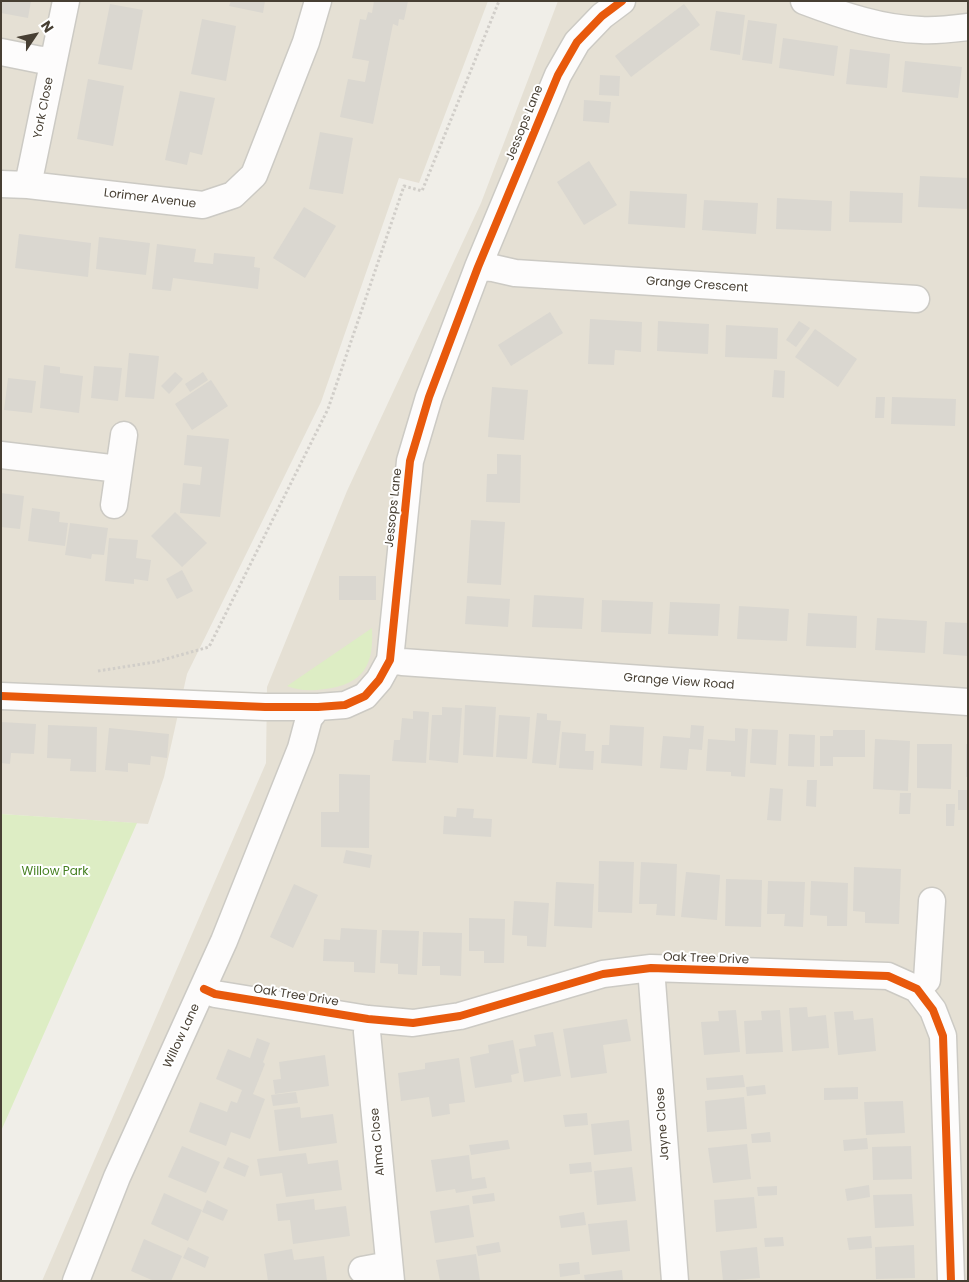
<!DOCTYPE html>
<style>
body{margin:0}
#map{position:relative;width:969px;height:1282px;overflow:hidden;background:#f0eee8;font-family:Poppins,sans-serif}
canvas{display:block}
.frame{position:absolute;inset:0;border:2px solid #473f33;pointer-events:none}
.north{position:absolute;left:10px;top:10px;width:50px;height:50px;-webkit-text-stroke:4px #fff;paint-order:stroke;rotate:56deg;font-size:14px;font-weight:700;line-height:20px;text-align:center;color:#473f33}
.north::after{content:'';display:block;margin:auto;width:18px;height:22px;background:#473f33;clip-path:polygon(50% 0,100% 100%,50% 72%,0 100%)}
</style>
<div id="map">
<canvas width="969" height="1282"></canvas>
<div class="frame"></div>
<div class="north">N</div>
</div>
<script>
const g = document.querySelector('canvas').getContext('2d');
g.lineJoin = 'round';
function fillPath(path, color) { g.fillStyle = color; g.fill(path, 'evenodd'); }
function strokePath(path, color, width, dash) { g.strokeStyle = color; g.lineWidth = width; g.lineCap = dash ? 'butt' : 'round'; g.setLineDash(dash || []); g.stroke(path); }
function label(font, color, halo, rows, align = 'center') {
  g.font = font + ' Poppins,sans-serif'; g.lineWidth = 4; g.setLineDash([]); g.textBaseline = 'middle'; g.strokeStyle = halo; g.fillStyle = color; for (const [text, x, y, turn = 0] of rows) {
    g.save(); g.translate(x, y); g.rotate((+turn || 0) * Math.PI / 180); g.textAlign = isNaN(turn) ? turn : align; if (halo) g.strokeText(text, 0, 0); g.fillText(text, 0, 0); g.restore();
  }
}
const residential = new Path2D(`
 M1,1H488L419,183L399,178L321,402L187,674L164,777L148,824L1,814Z
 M558,1H968V1281H42L266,763L267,687L347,491L481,203Z`);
const green = new Path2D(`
 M372,628C374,665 364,684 325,689C311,691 300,691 287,686Z
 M1,814L137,823L1,1131Z`);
const building = new Path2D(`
 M1,1H31L28,18L1,13Z
 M231,1H265L263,13L229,6Z
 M374,1H408L404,20L399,19L398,26L393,24L373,124L340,117L348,79L365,82L369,61L352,58L360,19L366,20L368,12L372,13Z
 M110,4L143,10L132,70L98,64Z
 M684,4L700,25L631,77L615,56Z
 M716,11L745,15L740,55L710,50Z
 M202,19L236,26L226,81L191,74Z
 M748,20L777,24L772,64L742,60Z
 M783,38L838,46L834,76L779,68Z
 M850,49L890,54L887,88L846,84Z
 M905,61L962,67L958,98L902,92Z
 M600,75L620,76L619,96L599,95Z
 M88,79L124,86L113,146L77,139Z
 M180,91L215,98L202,155L190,152L187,165L165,160Z
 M584,100L611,102L609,123L583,121Z
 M320,132L353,138L343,194L309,189Z
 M589,161L617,205L584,225L557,182Z
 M920,176L968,178V209L918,207Z
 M630,191L687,194L685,228L628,224Z
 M850,191L903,193L902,223L849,222Z
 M777,198L832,201L831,231L776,229Z
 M704,200L758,203L756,234L702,230Z
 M304,207L336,226L305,278L273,258Z
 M19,234L91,243L88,277L15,268Z
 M99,237L150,243L146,275L96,269Z
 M157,244L196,249L194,262L213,264L214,253L255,257L254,267L260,268L258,289L173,278L171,291L152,289Z
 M550,312L563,333L511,366L498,345Z
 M590,319L642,322L641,352L615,350L614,365L588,364Z
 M658,321L709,324L708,354L657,351Z
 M799,321L810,328L796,347L786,340Z
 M726,325L778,328L777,359L725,357Z
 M815,329L857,359L838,387L795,357Z
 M129,353L159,356L154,399L125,397Z
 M44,365L60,367V373L83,376L79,413L40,408Z
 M94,366L122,368L118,401L91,398Z
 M774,370L785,371L784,398L772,397Z
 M175,372L183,379L169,394L161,386Z
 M203,372L208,380L190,392L185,384Z
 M8,378L36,381L32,413L4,410Z
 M211,380L228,406L192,430L175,404Z
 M492,387L528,390L524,440L488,437Z
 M876,397H885L884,418H875Z
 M892,397L956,399L955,426L891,424Z
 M187,435L229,439L220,517L180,513L183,483L200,485L202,467L184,465Z
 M497,454L521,455L520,503L486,502L487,474H497Z
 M1,493L24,496L20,529L1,527Z
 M32,508L60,512L59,522L68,523L65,546L28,541Z
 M175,512L207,543L182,567L151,536Z
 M471,520L505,522L501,585L467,583Z
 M70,523L108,528L104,555L92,554L91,559L65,555Z
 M109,538L138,540L136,558L151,560L148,581L134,579V584L105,581Z
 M182,570L193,591L177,599L166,579Z
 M339,576H376V600H339Z
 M534,595L584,598L582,629L532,627Z
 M467,596L510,599L508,627L465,624Z
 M602,600L653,602L651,634L601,632Z
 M670,602L720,604L718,636L668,634Z
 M739,606L789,609L787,641L737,639Z
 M808,613L857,616L856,648L806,646Z
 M877,618L927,621L925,653L875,650Z
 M945,622L968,623V656L943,654Z
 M465,705L496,707L493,757L463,755Z
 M442,707L462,708L458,763L429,760L432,715H442Z
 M413,711L429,712L426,763L392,761L394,740H400L402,718L413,719Z
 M537,713L547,714V720L561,721L556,765L532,763Z
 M499,715L530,717L527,759L496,757Z
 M1,722L36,724L34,754L11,753L10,764L1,763Z
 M48,725L97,727L96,772L70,771L71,759L47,758Z
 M610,725L644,727L642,766L601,763L602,745H609Z
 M691,725L704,726L702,750L689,749L687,770L660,768L663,736L690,738Z
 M109,728L169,734L167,758L151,756L150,765L128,763V772L105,770Z
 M735,728L748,729L745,777L731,776V772L706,771L708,739L735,741Z
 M752,729L778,730L776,765L750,763Z
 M833,730H865V757H833V766H820V736H833Z
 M562,732L586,734L585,751H594L593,770L559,768Z
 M789,734L815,735L814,767L788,766Z
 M875,739L910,741L908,791L873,789Z
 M917,744H952L951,789L917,788Z
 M966,744H968V777H966Z
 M339,774L370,775L369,848L321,847V812H339Z
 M807,780H817L816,807L806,806Z
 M770,788L783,789L781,821L767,820Z
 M958,790H968V810H958Z
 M900,793H911L910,814H899Z
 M946,804H955L954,826H946Z
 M457,808L474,809L473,818L492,819L491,837L443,834L444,816L456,817Z
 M346,850L372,855L370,868L343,863Z
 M599,861L634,862L632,913L598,912Z
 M641,862L677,864L675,916L656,915L657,904H639Z
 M854,867L901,869L899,924L865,923V912L853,911Z
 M686,872L720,875L717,920L681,917Z
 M726,879L762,880L761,927L725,926Z
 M768,881L805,882L803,927L784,926L785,914H767Z
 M811,881L848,883L847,926H827V916L810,915Z
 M556,882L594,884L592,928L554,926Z
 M294,884L318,895L293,948L270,937Z
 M514,901L549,903L546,947L527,946V936L512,935Z
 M469,918L505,919L504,963H484V951H469Z
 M341,928L377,930L375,973L354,972V962L323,961L324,939L340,940Z
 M382,930L419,931L417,975L398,974V964L380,963Z
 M423,932L462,933L461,976L440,975V966H422Z
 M807,1007L808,1017L826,1015L829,1048L792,1051L789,1008Z
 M736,1010L740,1052L704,1055L701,1022L719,1021L718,1011Z
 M780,1010L783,1052L746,1054L744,1021L762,1020L761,1011Z
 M853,1011L854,1020L873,1018L876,1051L838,1055L834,1012Z
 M627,1019L631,1041L603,1045L607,1073L571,1078L563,1029Z
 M553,1032L561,1076L524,1082L519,1049L536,1046L534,1035Z
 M257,1038L270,1043L263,1062L265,1064L253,1094L265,1099L250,1139L231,1132L226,1146L189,1132L200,1102L227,1112L231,1101L237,1103L242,1090L216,1079L228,1049L250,1058Z
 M513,1040L519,1073L511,1075L512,1082L475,1088L470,1057L489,1053L488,1045Z
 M325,1055L329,1086L275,1094L273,1080L281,1079L279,1062Z
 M459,1058L465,1102L449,1104L450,1114L432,1117L429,1097L401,1101L398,1073L425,1069V1063Z
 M743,1075L745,1087L707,1090L706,1078Z
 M765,1085L766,1094L747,1096L746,1087Z
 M858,1087V1099L824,1100V1088Z
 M296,1092L298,1103L273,1106L271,1095Z
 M744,1097L747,1129L707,1132L705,1101Z
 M903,1101L905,1133L866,1135L864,1102Z
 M300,1107L301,1118L333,1114L337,1143L279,1151L274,1110Z
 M587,1113L588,1125L565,1127L563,1115Z
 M629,1120L632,1151L594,1155L591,1124Z
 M770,1132L771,1142L752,1143L751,1134Z
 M867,1138L868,1149L844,1151L843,1140Z
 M508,1140L510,1149L471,1155L469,1145Z
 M747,1144L751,1179L713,1183L708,1148Z
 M182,1146L220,1162L206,1193L168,1177Z
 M911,1146L912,1179L873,1180L872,1147Z
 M306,1153L308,1164L338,1160L342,1190L286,1197L282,1173L260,1176L257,1159Z
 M469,1155L472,1179L485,1177L487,1188L456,1193L455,1189L436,1192L431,1160Z
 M228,1157L249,1166L245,1177L223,1168Z
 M591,1162L592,1172L570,1174L569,1164Z
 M632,1167L636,1201L597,1205L594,1171Z
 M869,1185L870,1197L847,1201L845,1189Z
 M777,1186V1195L758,1196L757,1187Z
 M164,1193L202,1210L188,1241L151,1224Z
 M494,1193L495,1201L473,1204L472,1196Z
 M912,1194L914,1226L875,1228L873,1195Z
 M754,1197L757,1228L716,1232L714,1200Z
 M314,1199L315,1210L346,1206L350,1236L293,1244L290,1220L278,1221L276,1204Z
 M207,1200L228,1210L223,1221L202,1212Z
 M469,1205L474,1237L435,1243L430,1211Z
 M584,1212L586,1225L561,1228L559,1216Z
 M627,1220L630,1251L592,1255L588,1224Z
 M871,1236L872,1248L849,1250L847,1238Z
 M783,1237L784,1246L765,1247L764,1238Z
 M144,1239L182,1256L171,1281H154L131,1271Z
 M499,1242L501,1252L478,1256L476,1246Z
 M914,1245L915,1278L876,1279L875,1247Z
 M188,1247L209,1257L205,1268L183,1258Z
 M757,1247L760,1278L723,1281L720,1251Z
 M292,1249L294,1260L324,1256L327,1281H268L264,1254Z
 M476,1254L480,1281H440L436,1260Z
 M579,1262L580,1274L560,1277L559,1264Z
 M622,1270L623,1281H585L584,1275Z`);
const path = new Path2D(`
 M98,671L155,662L209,647L328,409L404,186L422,191L499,1`);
const minor = new Path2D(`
 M804,1C841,15 882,29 921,30C937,31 952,29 968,27
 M1,52L41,60L54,59
 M1,184L28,185L203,205L233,195L254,175L306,42L318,1
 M28,185L66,1
 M478,267L493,268L515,273L916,299
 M1,455L119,469
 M114,505L124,435
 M390,660L402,662L968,702
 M1,696L265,707H318L345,705L365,696L379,680L390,660L410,461L429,397L478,267L558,75L577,42L602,16L622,1
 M651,968L675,1281
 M204,989L215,994L368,1019L413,1023L460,1016L603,974L651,968L888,976L917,989L933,1010L943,1036L951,1281
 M917,989L927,980L932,901
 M368,1019L367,1032L391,1281
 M362,1270L389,1265
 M76,1281L117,1177L224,941L301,748L309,718L318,707`);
const cycleway = new Path2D(`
 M1,696L265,707H318L345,705L365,696L379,680L390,660L410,461L429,397L478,267L558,75L577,42L602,16L622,1
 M204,989L215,994L368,1019L413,1023L460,1016L603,974L651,968L888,976L917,989L933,1010L943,1036L951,1281`);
const streetNames = [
 ["York Close",44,108,-79],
 ["Jessops Lane",525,123,-68],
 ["Lorimer Avenue",150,199,7],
 ["Grange Crescent",697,285,4],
 ["Jessops Lane",394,508,-84],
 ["Grange View Road",679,682,4],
 ["Oak Tree Drive",706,959,2],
 ["Oak Tree Drive",296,996,9],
 ["Willow Lane",182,1036,-65],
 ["Jayne Close",663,1124,-94],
 ["Alma Close",378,1142,-95]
];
const parkNames = [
 ["Willow Park",55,872]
];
fillPath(residential, '#e5e0d4');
fillPath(green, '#ddedc4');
fillPath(building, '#dad7d0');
strokePath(minor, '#cccac4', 29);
strokePath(path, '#d1cec9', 3, [2.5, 2.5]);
strokePath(minor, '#fdfcfc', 26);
strokePath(cycleway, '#e8590c', 8);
label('12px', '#473f33', '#fff', streetNames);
label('12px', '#447f20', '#fff', parkNames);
</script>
